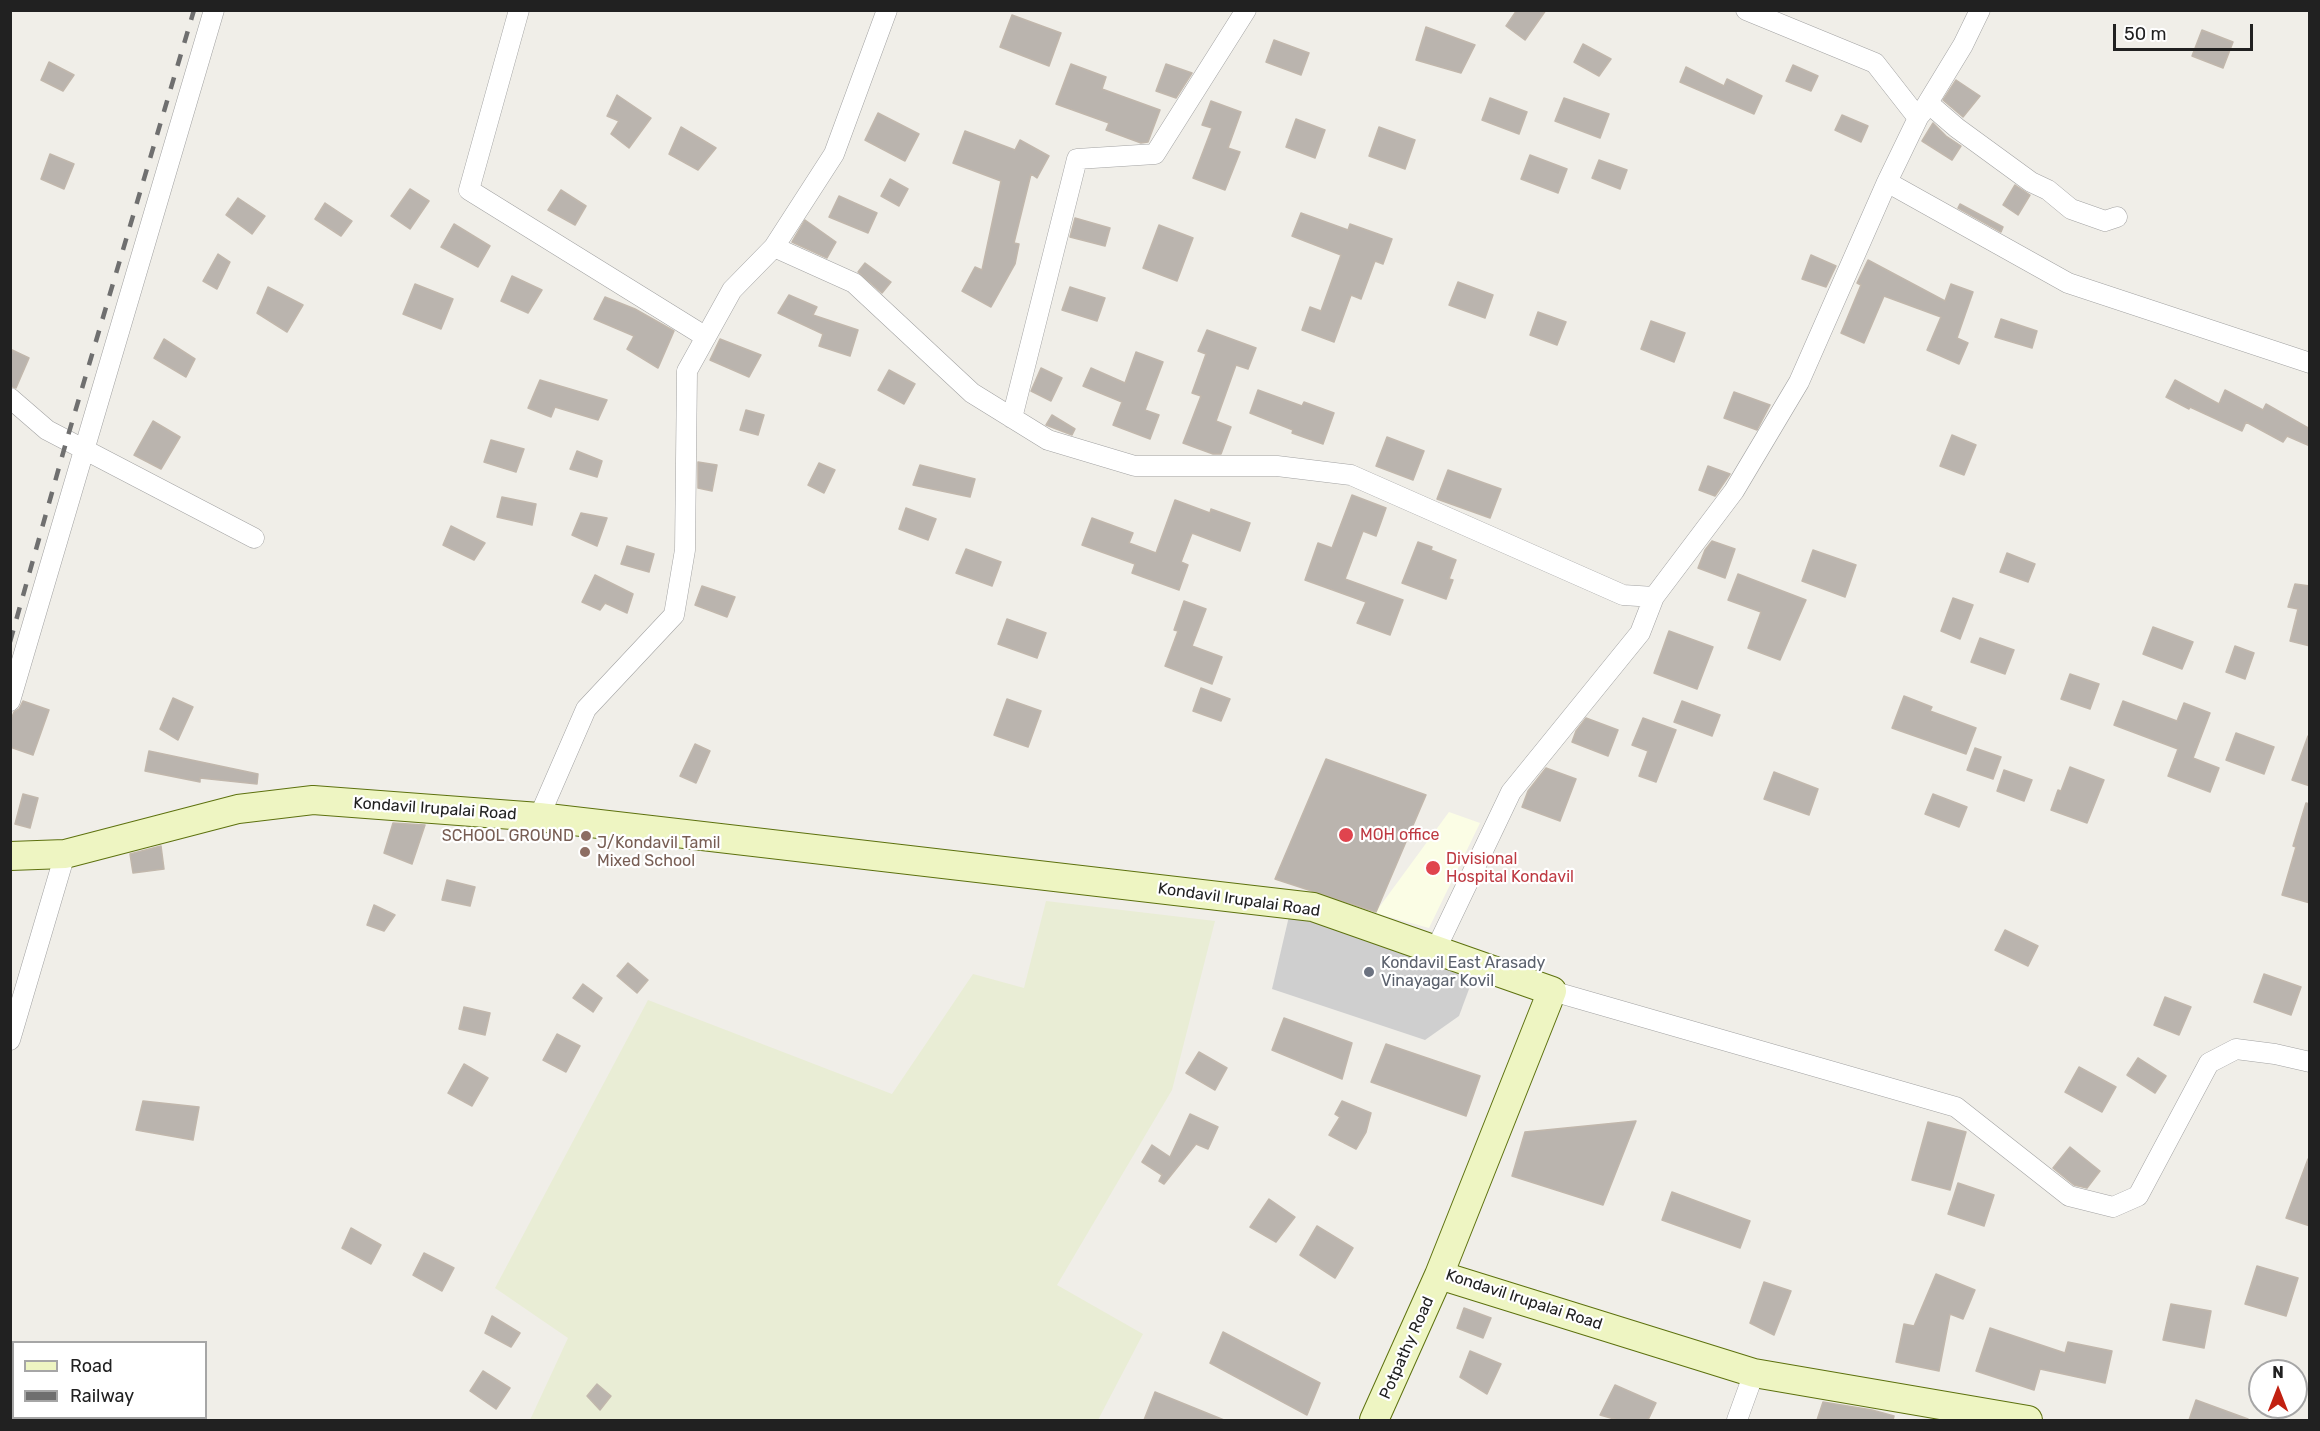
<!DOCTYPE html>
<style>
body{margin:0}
#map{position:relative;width:2320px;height:1431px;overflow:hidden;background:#f0eee8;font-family:Rubik,sans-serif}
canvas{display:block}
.frame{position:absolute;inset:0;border:12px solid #212121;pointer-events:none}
.legend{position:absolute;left:12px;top:1341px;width:195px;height:78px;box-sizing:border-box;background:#fff;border:2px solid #a6a6a6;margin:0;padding:8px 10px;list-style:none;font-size:18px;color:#212121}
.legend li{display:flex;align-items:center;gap:12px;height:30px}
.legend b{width:30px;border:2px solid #a6a6a6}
.north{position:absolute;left:2248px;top:1359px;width:60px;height:60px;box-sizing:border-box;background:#fff;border:2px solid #a6a6a6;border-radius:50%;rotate:0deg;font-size:16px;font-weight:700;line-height:24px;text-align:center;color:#212121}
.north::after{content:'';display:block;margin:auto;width:21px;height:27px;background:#c12111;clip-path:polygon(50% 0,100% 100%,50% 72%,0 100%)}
.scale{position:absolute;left:2113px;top:24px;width:140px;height:27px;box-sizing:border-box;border:3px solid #212121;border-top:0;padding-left:8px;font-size:18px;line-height:21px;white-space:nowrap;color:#212121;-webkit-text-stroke:4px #fff;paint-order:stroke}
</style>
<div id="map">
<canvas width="2320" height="1431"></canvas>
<div class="frame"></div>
<ul class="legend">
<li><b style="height:8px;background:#eef5c2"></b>Road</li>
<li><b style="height:8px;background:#6f6f6f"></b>Railway</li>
</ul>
<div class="north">N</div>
<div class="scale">50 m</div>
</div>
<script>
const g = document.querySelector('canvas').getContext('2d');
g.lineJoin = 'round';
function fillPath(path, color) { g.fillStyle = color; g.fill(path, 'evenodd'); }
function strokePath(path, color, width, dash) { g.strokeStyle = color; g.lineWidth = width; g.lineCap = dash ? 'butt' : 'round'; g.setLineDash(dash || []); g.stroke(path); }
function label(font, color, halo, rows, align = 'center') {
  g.font = font + ' Rubik,sans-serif'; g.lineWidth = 4.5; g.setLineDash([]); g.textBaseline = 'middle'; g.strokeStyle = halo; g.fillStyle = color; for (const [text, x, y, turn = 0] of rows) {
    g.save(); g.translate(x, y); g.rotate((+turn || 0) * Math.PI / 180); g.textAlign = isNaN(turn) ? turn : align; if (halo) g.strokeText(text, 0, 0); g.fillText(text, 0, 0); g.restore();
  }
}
const education = new Path2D(`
 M1449,812L1480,823L1429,928L1375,913Z`);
const religious = new Path2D(`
 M1290,912L1454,963L1472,981L1459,1016L1425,1040L1272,989Z`);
const farmland = new Path2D(`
 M1046,901L1215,921L1172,1090L1057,1285L1143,1334L1098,1420H530L568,1338L495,1288L648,1000L892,1094L973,974L1024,988Z`);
const building = new Path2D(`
 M1517,10H1546L1525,40L1506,26Z
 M1012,15L1061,33L1049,66L1000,47Z
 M1426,27L1475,45L1461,73L1416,60Z
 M2202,30L2233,42L2223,68L2192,56Z
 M1274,40L1309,53L1301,75L1266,62Z
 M1583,44L1611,59L1599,76L1574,62Z
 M49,62L74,75L63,91L41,80Z
 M1071,64L1106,77L1102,89L1160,110L1148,142L1141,143L1106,130L1109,123L1056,104Z
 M1166,64L1192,73L1176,98L1156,91Z
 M1793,65L1818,76L1811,91L1786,81Z
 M1686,67L1724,86L1727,79L1762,96L1754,114L1680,82Z
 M1956,80L1980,96L1963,117L1943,100Z
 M617,95L651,118L629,148L611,134L619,121L607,116Z
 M1490,98L1527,112L1519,134L1482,120Z
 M1564,98L1609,114L1600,138L1555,121Z
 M1211,101L1241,112L1228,148L1240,152L1225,190L1193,178L1212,128L1202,125Z
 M878,113L919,134L905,161L865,140Z
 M1842,115L1868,126L1861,142L1835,130Z
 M1296,119L1325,130L1315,158L1286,147Z
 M1933,123L1946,136L1961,146L1952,160L1922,141Z
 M681,127L716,148L698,170L669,154Z
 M1379,127L1415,140L1405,169L1369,156Z
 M965,131L1015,150L1020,140L1049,156L1037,178L1031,174L1014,243L1019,244L1015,264L991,307L962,291L975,267L982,270L1001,181L953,163Z
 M50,154L74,164L64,189L41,179Z
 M1530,155L1567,169L1558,193L1521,179Z
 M1599,160L1627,170L1620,189L1592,178Z
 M890,179L908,189L899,206L881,196Z
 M2015,185L2030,195L2018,215L2003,205Z
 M410,189L429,201L410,229L391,216Z
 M561,190L586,206L575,225L548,210Z
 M839,196L877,213L868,233L829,217Z
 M238,198L265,216L252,234L226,215Z
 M325,203L352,221L341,236L315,219Z
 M1960,204L2003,227L2001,232L1958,208Z
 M1301,213L1348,230L1350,224L1392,239L1383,264L1375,261L1361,299L1351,295L1334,342L1302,330L1310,307L1321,311L1341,255L1292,236Z
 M1075,218L1110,228L1105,246L1070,237Z
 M805,220L836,242L827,258L792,242Z
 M454,224L490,246L478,267L441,247Z
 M1159,225L1193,238L1177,281L1143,268Z
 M218,254L230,262L217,289L203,281Z
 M1811,255L1836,266L1826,287L1802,279Z
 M1868,260L1945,301L1951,284L1973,292L1957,338L1968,343L1959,364L1927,350L1941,317L1884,296L1864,343L1841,333L1861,285L1857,283Z
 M865,263L891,282L882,293L858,272Z
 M512,276L542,290L528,313L501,301Z
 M1458,282L1493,295L1485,318L1449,305Z
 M415,284L453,299L441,329L403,314Z
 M268,287L303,305L287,332L257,313Z
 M1070,287L1105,298L1097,321L1062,310Z
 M789,295L817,307L813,315L858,330L850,356L819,346L823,334L778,313Z
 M605,297L635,309L674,331L658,368L627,349L634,336L594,319Z
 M1538,312L1566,322L1557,345L1530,335Z
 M2001,319L2037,331L2032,348L1995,337Z
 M1651,321L1685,333L1674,362L1641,349Z
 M1207,330L1256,348L1248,369L1236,365L1216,421L1231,427L1221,454H1213L1183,443L1201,396L1192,393L1206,354L1198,351Z
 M164,339L195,359L186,377L154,358Z
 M720,339L761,355L749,377L710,360Z
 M10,349L29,358L16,388L10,386Z
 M1136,352L1163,362L1145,410L1159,415L1150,439L1113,425L1122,402L1083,386L1091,368L1125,383Z
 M1041,368L1062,378L1051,401L1031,391Z
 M889,370L915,384L904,404L878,390Z
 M540,380L607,400L598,420L555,407L551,417L528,408Z
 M2175,380L2219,404L2225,390L2263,410L2266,404L2310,429V446L2287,436L2283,442L2246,422L2242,431L2190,407L2189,409L2166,397Z
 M1258,390L1302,406L1304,402L1334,413L1323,444L1292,433L1293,430L1250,413Z
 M1734,392L1770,405L1757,430L1724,418Z
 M746,410L764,415L758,435L740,430Z
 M1052,415L1075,429L1072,435L1046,425Z
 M153,421L180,437L161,469L134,455Z
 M1952,435L1976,445L1964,475L1940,466Z
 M1387,437L1424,451L1413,480L1376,466Z
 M491,440L524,449L516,472L484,462Z
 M577,451L602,461L597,477L570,469Z
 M698,462L717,465L712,491L698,488Z
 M819,463L835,470L824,493L808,485Z
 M920,465L975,479L970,497L913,485Z
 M1708,466L1730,474L1715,496L1699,490Z
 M1448,470L1501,489L1490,518L1437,499Z
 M1352,495L1386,508L1376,536L1363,531L1345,579L1403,600L1390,635L1357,623L1366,602L1305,580L1318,543L1332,548Z
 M502,497L536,504L532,525L497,517Z
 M1175,500L1210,513L1211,509L1250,523L1240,551L1192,533L1181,562L1188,565L1179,590L1132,573L1135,564L1082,545L1092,518L1133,533L1129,543L1156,553Z
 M906,508L936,519L928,540L899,529Z
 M581,513L607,518L597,546L572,535Z
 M451,526L485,543L474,560L443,545Z
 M1712,541L1735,549L1725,578L1698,568L1705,550Z
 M1418,542L1432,547L1431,550L1456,560L1449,579L1453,580L1446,599L1402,583Z
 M627,546L654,554L649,572L621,564Z
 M966,549L1001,562L992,586L956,573Z
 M1813,550L1856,565L1845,597L1802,581Z
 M2007,553L2035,564L2028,582L2000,572Z
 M1738,574L1806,600L1780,660L1748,648L1761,612L1728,600Z
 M595,575L633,594L627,613L605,603L600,610L582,602Z
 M2295,584L2310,586V646L2290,641L2298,609L2288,607Z
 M702,586L735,597L727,617L695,605Z
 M1953,598L1973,605L1960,639L1941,631Z
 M1184,601L1206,609L1192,646L1222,657L1212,684L1165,666L1178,631L1174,630Z
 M1007,619L1046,633L1037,658L998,644Z
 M2153,627L2193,642L2182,669L2143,654Z
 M1669,631L1713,647L1697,689L1654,673Z
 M1980,638L2014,650L2005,674L1971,662Z
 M2235,646L2254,653L2245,679L2226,672Z
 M2070,674L2099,684L2090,709L2061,699Z
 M1201,688L1230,699L1221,721L1193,711Z
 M1904,696L1932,707L1930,711L1976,728L1966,754L1892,728Z
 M173,698L193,707L178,740L160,729Z
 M1007,699L1041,711L1028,747L994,735Z
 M23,701L49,710L33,755L10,747V722L14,712L19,709Z
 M1682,701L1720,715L1712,736L1674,722Z
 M2123,701L2177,721L2184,703L2210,713L2193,758L2219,768L2210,792L2168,776L2178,749L2114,725Z
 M1586,718L1618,730L1608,756L1572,742L1576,731Z
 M1643,718L1676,730L1656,782L1639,776L1648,751L1632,745Z
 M2236,733L2274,747L2264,774L2226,760Z
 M2308,736L2310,737V786L2292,780Z
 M695,744L710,751L696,783L680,776Z
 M1975,748L2001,757L1993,779L1967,770Z
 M149,751L258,774L257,784L200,778V782L145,771Z
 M1326,759L1426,795L1376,912L1275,879Z
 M2070,767L2104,780L2087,823L2051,810L2058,790L2061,791Z
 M1546,768L1576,779L1560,821L1522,807L1528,791Z
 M2004,770L2032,780L2024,801L1997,791Z
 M1774,772L1818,789L1809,815L1764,799Z
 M23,794L38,798L30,828L15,824Z
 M1933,794L1967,807L1959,827L1925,814Z
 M2306,803L2310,804V903L2282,895L2296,847L2293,846Z
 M393,823L425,825L412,864L384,853Z
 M161,846L164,869L133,873L130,854Z
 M447,880L475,887L470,906L442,900Z
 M374,905L395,915L384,931L367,925Z
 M2005,930L2038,946L2028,966L1995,950Z
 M628,963L648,980L637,993L617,976Z
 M2264,974L2301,987L2291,1015L2254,1002Z
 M583,984L602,998L593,1012L573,998Z
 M2165,997L2191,1007L2179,1035L2154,1025Z
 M464,1007L490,1013L485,1035L459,1029Z
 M1284,1018L1352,1043L1342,1079L1272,1050Z
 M557,1034L580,1046L566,1072L543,1060Z
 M1386,1044L1480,1076L1466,1116L1371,1082Z
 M1199,1052L1227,1068L1215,1090L1186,1073Z
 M2138,1058L2166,1076L2155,1093L2127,1075Z
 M464,1064L488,1078L472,1106L448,1093Z
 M2079,1067L2116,1087L2102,1112L2065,1092Z
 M143,1101L199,1107L193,1140L136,1130Z
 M1342,1101L1371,1113L1366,1132L1356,1149L1329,1135L1340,1117L1335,1114Z
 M1190,1114L1218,1127L1208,1149L1196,1144L1164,1184L1159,1181L1162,1175L1142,1162L1152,1145L1170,1157Z
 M1636,1121L1603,1205L1512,1176L1525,1132Z
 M1928,1122L1966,1132L1950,1190L1912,1180Z
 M2070,1147L2100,1171L2087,1188L2074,1185L2053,1168Z
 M2308,1159L2310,1160V1226L2286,1218Z
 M1958,1183L1994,1195L1984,1226L1948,1214Z
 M1672,1192L1750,1221L1740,1248L1662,1220Z
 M1269,1199L1295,1217L1276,1242L1250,1227Z
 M1317,1226L1353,1248L1335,1278L1300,1255Z
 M351,1228L381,1245L371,1264L342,1248Z
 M424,1253L454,1268L442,1291L413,1275Z
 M2257,1266L2298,1278L2286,1316L2245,1304Z
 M1936,1274L1975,1290L1963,1319L1950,1314L1939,1371L1896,1362L1904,1324L1914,1326Z
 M1764,1282L1791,1291L1774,1335L1750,1323Z
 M2171,1304L2211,1311L2204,1348L2163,1340Z
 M1464,1308L1491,1318L1483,1338L1457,1328Z
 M492,1316L520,1333L511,1347L485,1333Z
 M1990,1328L2065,1353L2068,1342L2112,1351L2105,1383L2040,1369L2034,1390L1976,1371Z
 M1223,1332L1320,1383L1307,1415L1210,1363Z
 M1470,1351L1501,1364L1487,1394L1460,1377Z
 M483,1371L510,1388L496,1409L470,1391Z
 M597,1384L611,1396L600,1410L587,1396Z
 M1615,1385L1656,1403L1648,1420H1618L1600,1415Z
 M1155,1392L1224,1420H1144Z
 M2196,1400L2248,1419V1420H2189Z
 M1823,1402L1872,1410L1894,1416L1893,1420H1817Z`);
const street = new Path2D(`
 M519,10L469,190L706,337
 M1928,103L1957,128L2031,182L2048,190L2071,209L2105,221L2117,217
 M1921,114L1963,45L1980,10
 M1887,182L2068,283L2310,363
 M774,247L854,283L972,393L1048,440L1135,466H1277L1351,475L1623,595L1654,597
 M10,398L47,430L254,538
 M1012,418L1077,159L1155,154L1246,10
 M10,701L214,10
 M539,817L586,709L674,615L685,550L687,371L732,290L774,247L834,154L887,10
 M1436,949L1511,792L1640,633L1654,597L1734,491L1799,382L1887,182L1918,118L1875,63L1746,10
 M1552,991L1956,1107L2069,1196L2113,1207L2138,1196L2209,1063L2236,1049L2275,1054L2310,1062
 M10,1040L65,854
 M1737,1420L1754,1373`);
const secondary = new Path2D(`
 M10,856L65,854L238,809L313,800L539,817L1313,907L1552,991L1439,1275L1754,1373L2028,1420
 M1374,1420L1439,1275`);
const rail = new Path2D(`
 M10,642L67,439L194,10`);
const markers = [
 [1346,835,8,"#e0444e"],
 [586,836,6,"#8d6e63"],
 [585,852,6,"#8d6e63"],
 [1433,868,8,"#e0444e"],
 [1369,972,6,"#6b7280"]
];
const streetNames = [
 ["Kondavil Irupalai Road",435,809,4],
 ["Kondavil Irupalai Road",1239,900,8],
 ["Kondavil Irupalai Road",1524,1300,18],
 ["Potpathy Road",1407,1348,-66]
];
const healthNames = [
 ["MOH office",1360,835],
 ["Divisional",1446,859],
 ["Hospital Kondavil",1446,877]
];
const educationNames = [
 ["SCHOOL GROUND",574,836],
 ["J/Kondavil Tamil",597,843,"left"],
 ["Mixed School",597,861,"left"]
];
const worshipNames = [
 ["Kondavil East Arasady",1381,963],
 ["Vinayagar Kovil",1381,981]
];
fillPath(education, '#fbfde5');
fillPath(religious, '#cfcfcf');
fillPath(farmland, '#e9edd5');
fillPath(building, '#bab4ae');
strokePath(building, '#c1b7ac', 1.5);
strokePath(street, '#a2a2a2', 21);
strokePath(secondary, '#5d710e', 30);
strokePath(street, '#fff', 20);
strokePath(secondary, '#eef5c2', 28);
strokePath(rail, '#6f6f6f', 4.5, [12, 12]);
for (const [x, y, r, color] of markers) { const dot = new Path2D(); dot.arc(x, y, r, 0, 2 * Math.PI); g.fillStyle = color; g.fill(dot); strokePath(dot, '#fff', 2); }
label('16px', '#212121', '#fff', streetNames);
label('16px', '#be3a42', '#fff', healthNames, 'left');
label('16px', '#785e54', '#fff', educationNames, 'right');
label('16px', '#5b616d', '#fff', worshipNames, 'left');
</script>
